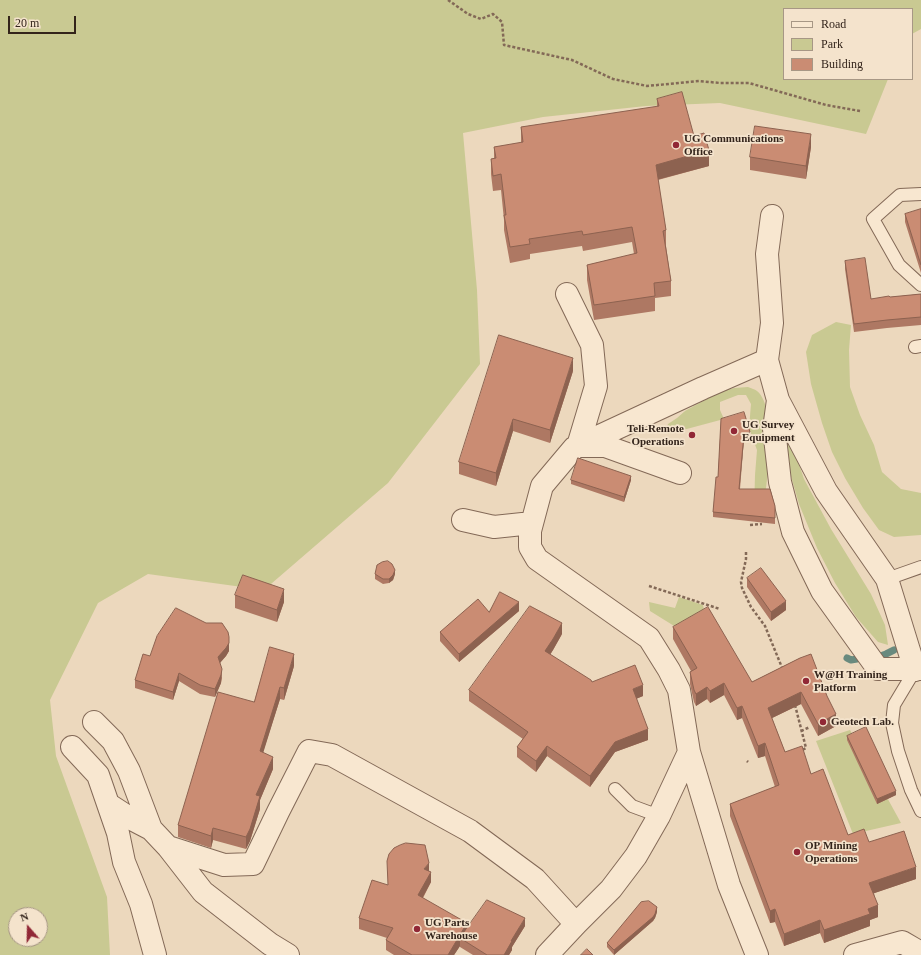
<!DOCTYPE html>
<style>
body{margin:0}
#map{position:relative;width:921px;height:955px;overflow:hidden;background:#ecd8bd;font-family:"Times New Roman",serif}
canvas{display:block}
.legend{position:absolute;left:783px;top:8px;width:130px;height:72px;box-sizing:border-box;background:#f4e3cc;border:1px solid #a79785;margin:0;padding:5px 7px;list-style:none;font-size:12px;color:#33241b}
.legend li{display:flex;align-items:center;gap:8px;height:20px}
.legend b{width:20px;border:1px solid #a79785}
.north{position:absolute;left:8px;top:907px;width:40px;height:40px;box-sizing:border-box;background:#f4e3cc;border:1px solid #a79785;border-radius:50%;rotate:340deg;font-size:11px;font-weight:700;line-height:16px;text-align:center;color:#33241b}
.north::after{content:'';display:block;margin:auto;width:14px;height:18px;background:#912836;clip-path:polygon(50% 0,100% 100%,50% 72%,0 100%)}
.scale{position:absolute;left:8px;top:16px;width:68px;height:18px;box-sizing:border-box;border:2px solid #33241b;border-top:0;padding-left:5px;font-size:12px;line-height:14px;white-space:nowrap;color:#33241b;-webkit-text-stroke:3px #f4e3cc;paint-order:stroke}
</style>
<div id="map">
<canvas width="921" height="955"></canvas>
<ul class="legend">
<li><b style="height:5px;background:#f8e7d0"></b>Road</li>
<li><b style="height:11px;background:#c9c992"></b>Park</li>
<li><b style="height:11px;background:#ca8c73"></b>Building</li>
</ul>
<div class="north">N</div>
<div class="scale">20 m</div>
</div>
<script>
const g = document.querySelector('canvas').getContext('2d');
g.lineJoin = 'round';
function fillPath(path, color) { g.fillStyle = color; g.fill(path, 'evenodd'); }
function strokePath(path, color, width, dash) { g.strokeStyle = color; g.lineWidth = width; g.lineCap = dash ? 'butt' : 'round'; g.setLineDash(dash || []); g.stroke(path); }
function label(font, color, halo, rows, align = 'center') {
  g.font = font + ' "Times New Roman",serif'; g.lineWidth = 3.5; g.setLineDash([]); g.textBaseline = 'middle'; g.strokeStyle = halo; g.fillStyle = color; for (const [text, x, y, turn = 0] of rows) {
    g.save(); g.translate(x, y); g.rotate((+turn || 0) * Math.PI / 180); g.textAlign = isNaN(turn) ? turn : align; if (halo) g.strokeText(text, 0, 0); g.fillText(text, 0, 0); g.restore();
  }
}
const green = new Path2D(`
 M0,0H921V29L912,34V9H784V79H888L866,134L720,103L646,106L543,117L463,133L477,290L480,364L388,483L264,590L148,574L98,603L50,700L56,756L107,897L110,955H0ZM16,915H40V939H16Z
 M836,322L851,325L849,350L850,387L860,415L874,445L882,472L901,489L921,493V535L894,537L879,530L863,508L845,478L832,452L822,423L811,384L806,352L812,335Z
 M748,387C750,388 755,389 757,391C779,409 766,491 762,518L754,512L755,475L757,450L749,428L751,404L746,395H738L720,402V410L724,419L668,434L665,431L668,424L677,418L685,411L719,392L734,388Z
 M784,433L792,444L804,479L831,529L871,594L885,625L888,645L878,642L856,617L835,583L817,548L799,504L788,466Z
 M679,597L703,605L704,610L679,629L650,611L649,602L675,608Z
 M850,730L901,823L853,834L816,741Z`);
const stream = new Path2D(`
 M883,655L886,654L894,650
 M847,658L851,660L857,659`);
const path = new Path2D(`
 M448,0L468,14L481,19L493,14L502,22L504,45L572,60L613,79L647,86L699,81L720,83H749L826,105L860,111
 M750,525L762,524
 M746,552V559L741,582L742,588L751,607L765,626L783,670
 M649,586L720,609
 M795,705L806,748L800,751
 M801,731L810,727
 M747,761L748,762`);
const service = new Path2D(`
 M921,194L900,195L873,219L899,265L921,285
 M915,347L921,346
 M887,579L921,567
 M915,670L894,705L892,723L898,751L911,790L921,811
 M615,789L632,806L659,816`);
const minor = new Path2D(`
 M567,294L592,345L596,386L578,446H605L680,473
 M767,360L772,323L767,254L772,216
 M778,400L774,429L780,482L793,532L822,591L878,669H921
 M463,520L494,527L532,523
 M94,722L113,741L129,771L151,829
 M72,747L98,775L118,833L124,862L141,904L155,955
 M689,752L729,885L757,955
 M108,804L128,817L151,829L168,847L203,892L270,944L288,955
 M168,847L224,865L253,864L278,812L309,751L332,755L470,831L535,879L576,924
 M547,955L576,924L611,889L636,856L659,816L689,752L679,690L669,670L649,638L537,559L530,547V531L542,486L574,448L703,388L767,360L778,400L826,491L887,579L915,670
 M855,955L902,942L921,953`);
const wall = new Path2D(`
 M657,99L694,136L709,166L658,180L666,230V246L671,281V296L655,298V311L594,320L587,280V265L634,254L632,242L583,251L582,246L530,254V259L510,263L504,230V220L501,190L493,191L491,174V159L494,158V147L521,143V127L657,107Z
 M811,147L806,179L750,170V157Z
 M921,209V273L905,222V214Z
 M845,261L871,299L921,294V325L887,328L854,332L845,269Z
 M573,371L550,443L513,431L496,486L459,474V462Z
 M721,419L750,437L744,439L740,489L775,506V524L713,517V512L718,477Z
 M571,480H631L624,502L571,484Z
 M375,574H395L393,580L389,583L383,584L375,579Z
 M747,578L786,610L771,621L747,587Z
 M235,595L284,602L277,622L235,608Z
 M519,611L459,662L440,641V632L489,612Z
 M673,627L752,682L800,658L836,726L818,736L801,704L772,718L785,752L811,774L848,835L869,842L916,879L874,893L878,917L870,920V926L824,943L820,933L784,946L775,922L770,923L730,816V804L775,787L765,756L758,758L742,718L737,720L724,695L710,703L707,699L696,706L694,702L690,684V672L691,671L673,639Z
 M562,634L553,650L550,655L592,682L643,696L636,699L648,740L615,752L590,787L547,756L536,772L517,757V747L523,739L469,701V690Z
 M229,646V651L226,656L220,663L222,678L221,683L215,697L200,694L179,681L173,700L135,688V680Z
 M294,666L284,700L280,699L263,752L273,769L260,800V809L250,841L246,849L213,840L211,848L178,837V825L254,702Z
 M847,736L896,795L877,804L847,740Z
 M429,871L431,882L423,898L467,928L525,926L512,947V950L509,955H473L460,947V946L454,955H394L386,950V940L387,938L359,929V918Z
 M657,912L655,918L653,921L614,955L607,947V943Z`);
const shadedWall = new Path2D(`
 M811,134V147L806,179V166Z
 M709,150V166L656,180V165Z
 M573,358V371L550,443V430Z
 M513,419V431L496,486V473Z
 M750,432V437L744,439L739,494L744,434Z
 M631,476V480L624,502V497Z
 M395,570V574L393,580L389,583V579Z
 M284,589V602L277,622V610Z
 M786,601V610L771,621V612Z
 M519,602V611L459,662V654Z
 M562,623V634L553,650L545,662V651Z
 M229,637V651L226,656L218,665V657Z
 M294,654V666L284,700V688Z
 M222,669L221,683L215,697V689Z
 M179,673V681L173,700V692Z
 M724,683V695L710,703V691Z
 M643,685V696L633,700V689Z
 M280,687V699L260,763V751Z
 M707,687V699L696,706V694Z
 M801,692V704L768,720V708Z
 M742,706V718L737,720V708Z
 M836,714V726L818,736V724Z
 M648,729V740L615,752L590,787V776L615,742Z
 M765,743V756L758,758V746Z
 M547,746V756L536,772V761Z
 M273,757V769L260,800V809L250,841L246,849V837L256,795Z
 M896,791V795L877,804V799Z
 M213,828V840L211,848V836Z
 M429,863V873L424,869Z
 M916,867V879L869,895V883Z
 M431,872V882L418,906V895Z
 M878,905V917L870,920V926L824,943V930L868,909Z
 M657,907V912L655,918L653,921L614,955V950Z
 M775,909V922L770,923V911Z
 M525,918V926L512,947V950L509,955H504L511,941Z
 M820,920V933L784,946V934Z
 M467,923V934L460,938V946L454,955H448Z`);
const building = new Path2D(`
 M682,92L694,136L704,133L709,150L656,165L666,230L663,231L671,281L654,283L655,296L594,305L587,265L637,253L632,227L583,235L582,231L529,239L530,244L510,247L504,215H506L501,174L493,176L491,159L496,158L494,147L523,142L521,127L659,106L657,99Z
 M755,126L811,134L806,166L750,157Z
 M921,209V265L905,214Z
 M865,258L871,299L889,296L890,297L921,294V317L887,320L854,324L845,261Z
 M499,335L573,358L550,430L513,419L496,473L459,462Z
 M744,412L750,432L744,434L739,489H770L775,506V518L713,512L716,477H718L721,419Z
 M578,458L631,476L624,497L571,480Z
 M388,561L392,564L395,570L393,575L389,579H383L375,574L377,565L382,562Z
 M761,568L786,601L771,612L747,578Z
 M243,575L284,589L277,610L235,595Z
 M500,592L519,602L459,654L440,632L478,599L489,612Z
 M530,606L562,623L553,639L545,651L591,680L592,682L635,665L643,685L633,689L648,729L615,742L590,776L547,746L536,761L517,747L528,732L469,690Z
 M708,607L752,682L800,658L811,654L827,696L836,714L818,724L801,692L768,708L785,752L802,746L811,774L823,769L848,835L864,829L869,842L904,831L916,867L869,883L878,905L868,909L870,914L824,930L820,920L784,934L775,909L770,911L730,804L779,785L765,743L758,746L742,706L737,708L724,683L710,691L707,687L696,694L694,690L690,672L697,668L673,627Z
 M176,608L206,623H222L228,632L229,637V643L226,648L218,657L222,669L221,675L215,689L200,685L179,673L173,692L135,680L143,654L150,656L157,636Z
 M270,647L294,654L284,688L280,687L260,751L273,757L256,795L260,796L250,829L246,837L213,828L211,836L178,825L218,692L254,702Z
 M866,727L896,791L877,799L847,736Z
 M406,843L425,845L429,863L424,869L431,872L418,895L467,923L448,955H412L386,940L393,928L359,918L372,880L388,885L387,861L389,854L394,848L400,845Z
 M487,900L525,918L511,941H512L504,955H487L460,938Z
 M649,901L657,907L655,914L653,917L614,950L607,943L641,902Z
 M587,949L593,955H581Z`);
const markers = [
 [676,145,4,"#912836"],
 [734,431,4,"#912836"],
 [692,435,4,"#912836"],
 [806,681,4,"#912836"],
 [823,722,4,"#912836"],
 [797,852,4,"#912836"],
 [417,929,4,"#912836"]
];
const poiNames = [
 ["UG Communications",684,139],
 ["Office",684,152],
 ["UG Survey",742,425],
 ["Equipment",742,438],
 ["Teli-Remote",684,429,"right"],
 ["Operations",684,442,"right"],
 ["W@H Training",814,675],
 ["Platform",814,688],
 ["Geotech Lab.",831,722],
 ["OP Mining",805,846],
 ["Operations",805,859],
 ["UG Parts",425,923],
 ["Warehouse",425,936]
];
fillPath(green, '#c9c992');
strokePath(stream, '#698a7e', 7);
strokePath(service, '#836957', 14);
strokePath(minor, '#836957', 24);
strokePath(path, '#836957', 2.5, [3, 2]);
strokePath(service, '#f8e7d0', 12);
strokePath(minor, '#f8e7d0', 22);
fillPath(wall, '#ae7863');
fillPath(shadedWall, '#8d6250');
fillPath(building, '#ca8c73');
strokePath(building, '#8d6250', 1);
for (const [x, y, r, color] of markers) { const dot = new Path2D(); dot.arc(x, y, r, 0, 2 * Math.PI); g.fillStyle = color; g.fill(dot); strokePath(dot, '#f4e3cc', 1.5); }
label('bold 11px', '#33241b', '#f4e3cc', poiNames, 'left');
</script>
